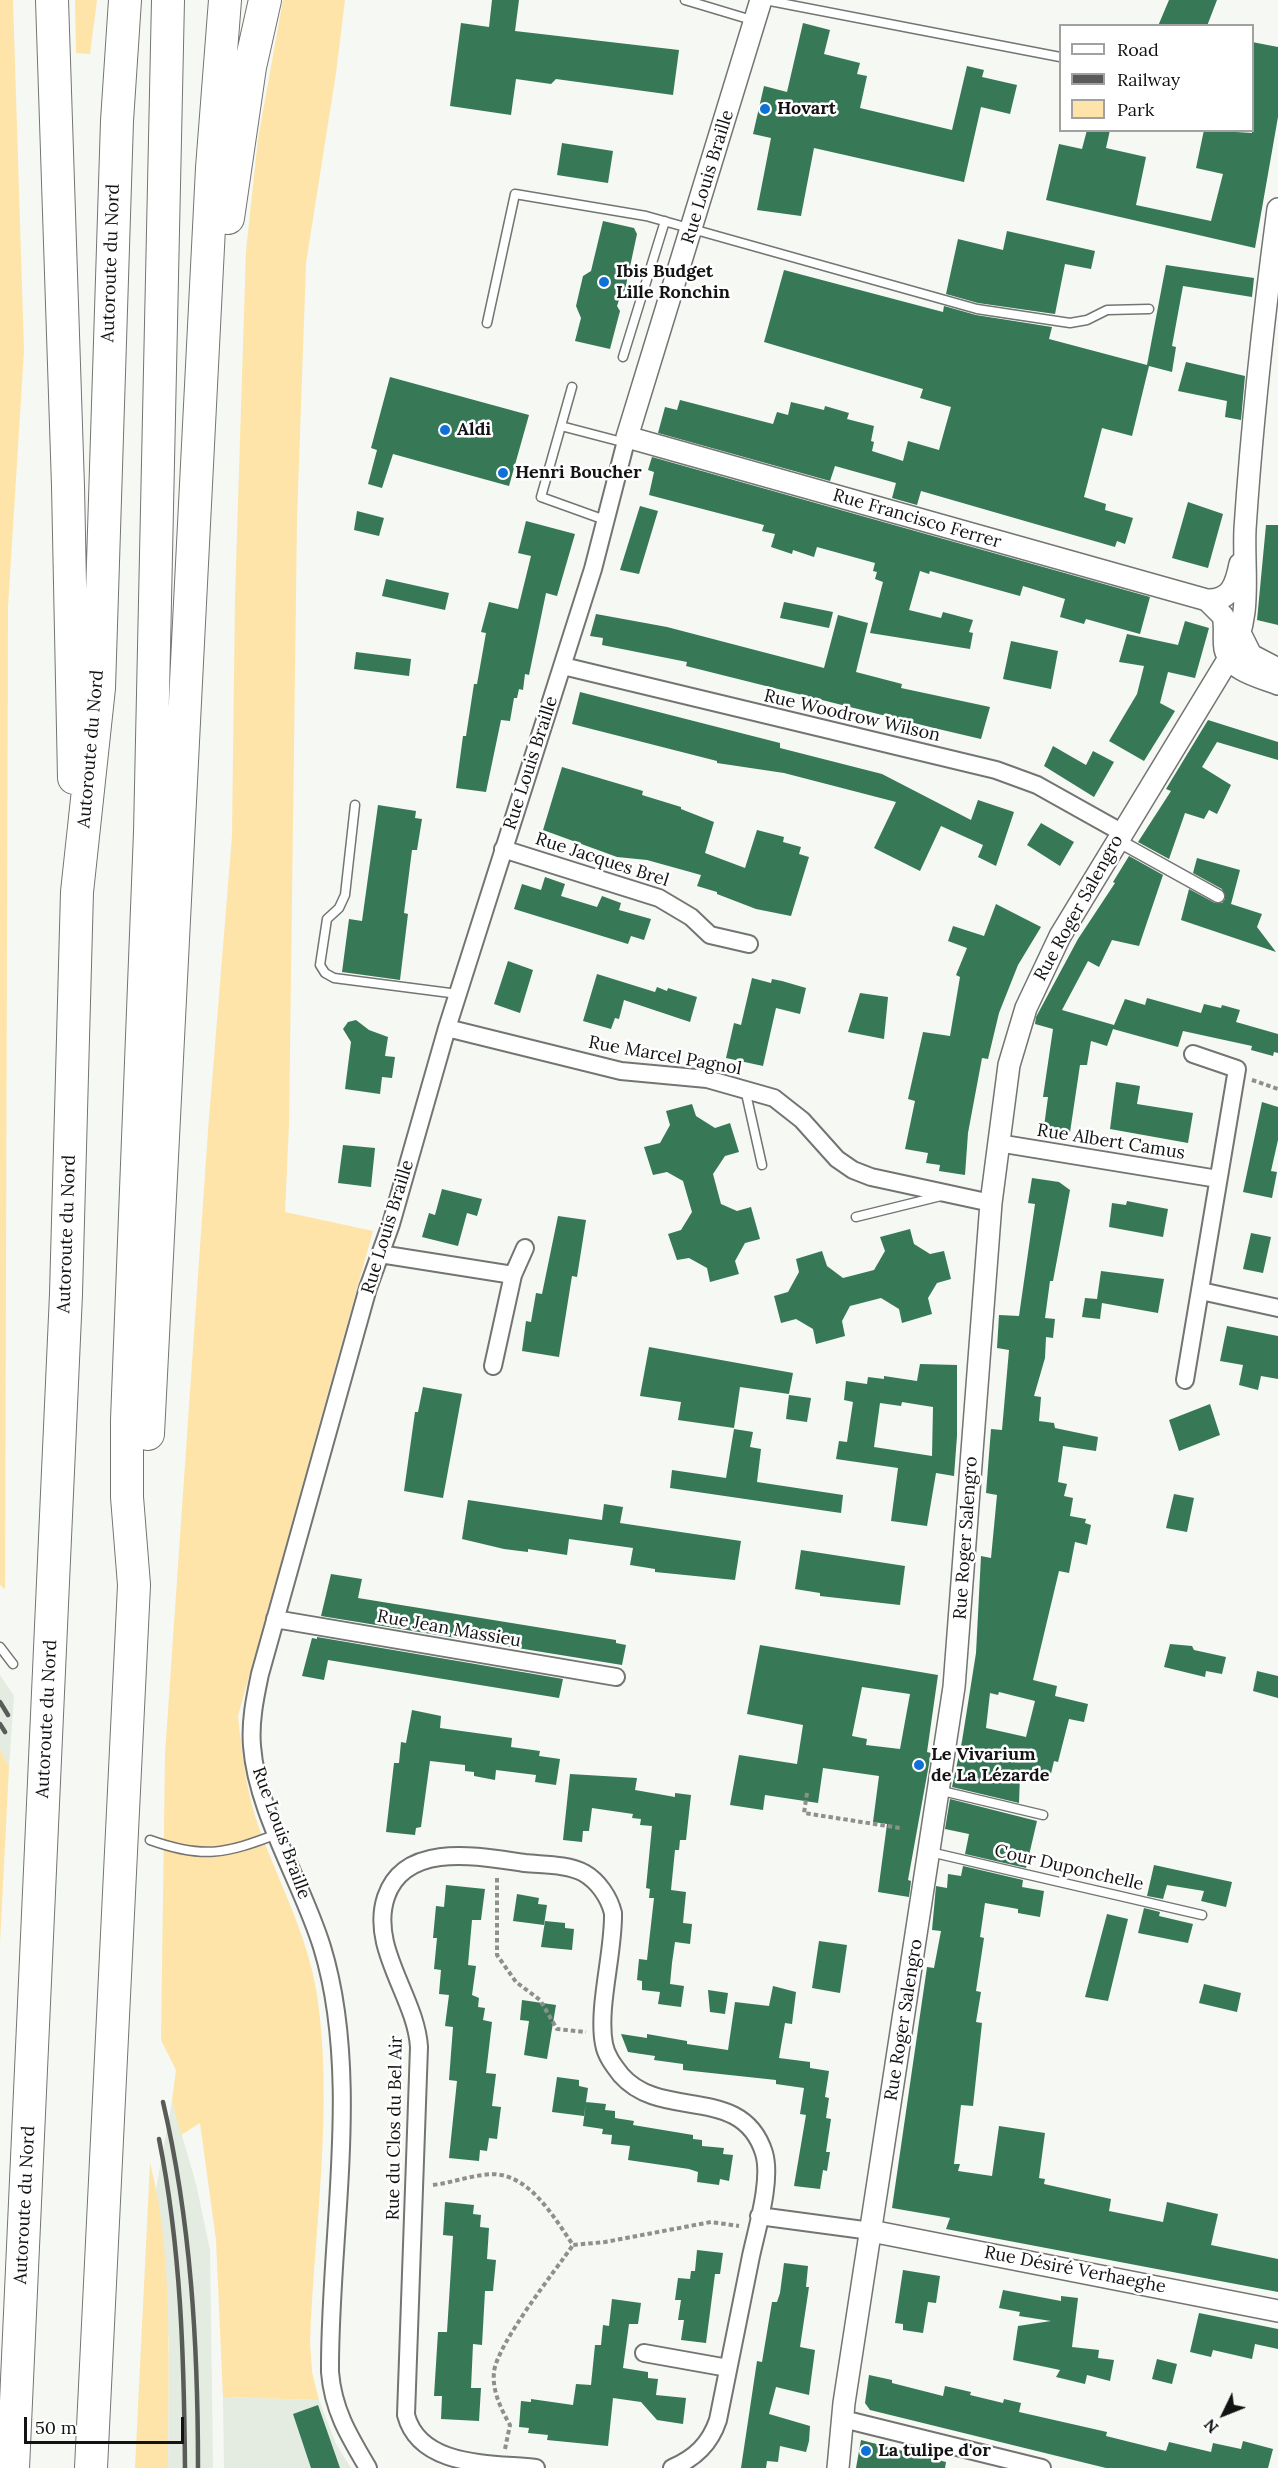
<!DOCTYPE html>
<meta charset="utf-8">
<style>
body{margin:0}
#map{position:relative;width:1278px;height:2468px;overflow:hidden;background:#f5f8f3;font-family:Lora,serif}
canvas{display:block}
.legend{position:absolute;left:1059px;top:24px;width:195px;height:108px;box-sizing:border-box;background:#fff;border:2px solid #a0a1a0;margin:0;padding:8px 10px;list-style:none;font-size:18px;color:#121312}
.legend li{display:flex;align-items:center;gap:12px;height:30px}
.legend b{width:30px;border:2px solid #a0a1a0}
.north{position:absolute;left:1194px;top:2384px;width:60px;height:60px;-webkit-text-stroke:4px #fff;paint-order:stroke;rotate:227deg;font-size:16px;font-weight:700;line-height:24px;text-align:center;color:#121312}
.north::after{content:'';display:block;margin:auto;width:21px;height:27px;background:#121312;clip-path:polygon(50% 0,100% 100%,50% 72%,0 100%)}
.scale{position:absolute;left:24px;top:2417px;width:160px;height:27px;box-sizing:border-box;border:3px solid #121312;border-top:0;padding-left:8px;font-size:18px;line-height:21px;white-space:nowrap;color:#121312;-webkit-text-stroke:4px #fff;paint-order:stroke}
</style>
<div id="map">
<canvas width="1278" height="2468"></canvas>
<ul class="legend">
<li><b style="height:8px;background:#fff"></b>Road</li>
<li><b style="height:8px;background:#595b58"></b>Railway</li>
<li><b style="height:16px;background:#fee4a8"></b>Park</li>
</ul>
<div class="north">N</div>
<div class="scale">50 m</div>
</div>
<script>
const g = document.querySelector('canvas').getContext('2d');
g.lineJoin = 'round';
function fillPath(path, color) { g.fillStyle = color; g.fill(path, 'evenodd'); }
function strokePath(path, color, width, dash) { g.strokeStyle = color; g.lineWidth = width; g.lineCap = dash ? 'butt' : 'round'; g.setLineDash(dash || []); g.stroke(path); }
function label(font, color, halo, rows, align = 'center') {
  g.font = font + ' Lora,serif'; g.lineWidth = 5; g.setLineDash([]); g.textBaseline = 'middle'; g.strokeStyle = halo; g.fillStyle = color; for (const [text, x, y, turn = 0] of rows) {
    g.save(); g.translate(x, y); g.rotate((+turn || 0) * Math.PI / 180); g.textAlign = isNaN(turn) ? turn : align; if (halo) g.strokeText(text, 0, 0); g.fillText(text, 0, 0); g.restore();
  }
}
const built = new Path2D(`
 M0,1675L14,1696L9,1767L0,1749Z
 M172,2101L196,2184L210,2250L213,2468H168L169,2343L156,2189Z
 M223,2397L319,2400L336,2444L351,2468H224Z`);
const green = new Path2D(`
 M0,0H13L24,351L8,607L5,1589L0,1585Z
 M75,0H97L90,54L76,53Z
 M283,0H345L336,73L306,263L297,519L289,1124L285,1212L373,1231L238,1716C242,1754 246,1791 259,1828C279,1883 308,1936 317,1995C334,2109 314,2228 310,2343L312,2372L319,2400L223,2397L216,2240L200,2123L181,2135L172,2101L176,2070L161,2040L165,1754L208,1131L232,836L235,597L246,251L258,139Z
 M0,1749L9,1767L0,1943Z
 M150,2163C174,2255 168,2372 168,2468H135Z`);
const building = new Path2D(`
 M492,0H519L515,31L679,50L673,95L556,79L551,84L516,79L511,115L450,106L461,23L489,27Z
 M1169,0H1217L1207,26H1158Z
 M803,23L830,30L824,54L860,63L857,74L867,76L860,108L952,130L967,66L984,70L982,77L1017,85L1010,114L981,107L964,182L814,148L801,216L757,210L771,138L753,134L764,86L787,92Z
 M1252,42L1278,47V117L1255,248L1046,200L1059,144L1082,149L1087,130H1110L1106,148L1146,157L1136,205L1211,221L1223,174L1196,168L1204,130L1252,133Z
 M562,143L613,151L608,183L557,175Z
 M603,221L634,228L637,234L625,290L621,294L617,306L620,311L610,349L575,341L581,318L576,306L583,276L591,271Z
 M1007,231L1095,251L1091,269L1065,264L1055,314L978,303L946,294L958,239L1003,250Z
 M1166,265L1254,278L1252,297L1183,286L1172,346L1176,347L1172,372L1149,366L1132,436L1102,428L1084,497L1106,504L1105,510L1133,518L1125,544L1117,541L1115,547L921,491L917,505L892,498L896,483L835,466L830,481L658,433L665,407L677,410L680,400L773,424L777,412L788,415L791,402L824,410L825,406L849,413L847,419L874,426L871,441L874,442L872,451L903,461L908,441L939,450L951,407L920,398L923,389L764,342L784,270L943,312L944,306L976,315L1052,327L1049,339L1147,365Z
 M1186,362L1245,376L1241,420L1225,417L1227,401L1178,391Z
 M390,377L529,415L509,486L393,454L382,488L368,484L377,450L371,448Z
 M652,457L1150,597L1140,634L1086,619L1084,624L1060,617L1065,599L1023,586L1020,596L930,571L929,574L920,571L909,610L941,618L943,612L973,620L969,632L973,633L970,649L870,633L883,582L875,579L877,572L873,571L875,563L817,547L814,557L793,550L792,554L771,547L775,534L762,531L764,525L649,495L654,472L648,470Z
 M1188,502L1223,514L1208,568L1172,558Z
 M640,506L658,511L639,574L620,570Z
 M357,511L384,518L379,536L354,530Z
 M526,521L575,534L557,596L546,593L529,675L525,674L523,690L519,689L517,698H514L510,721L501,720L486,792L456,788L463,736H466L474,684H477L486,633L481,632L489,602L518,609L531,556L518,553Z
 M1266,525H1278V625L1257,620Z
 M386,579L449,593L445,610L382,596Z
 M784,602L833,612L829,628L780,618Z
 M596,614L667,627L824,668L838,615L868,623L856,672L902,684L901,688L990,707L981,739L934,728L686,666L687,662L602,645L603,638L590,636Z
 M1185,621L1209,628L1195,678L1168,672L1160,703L1175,711L1144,761L1109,741L1137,694L1144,666L1119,662L1127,634L1178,645Z
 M1011,641L1058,651L1051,689L1003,679Z
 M356,652L411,659L409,676L354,669Z
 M580,692L780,743V748L882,774L971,820L978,800L1014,812L996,866L978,857L983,845L941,826L920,871L874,848L896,802L784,773L717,763V761L572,724Z
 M1208,720L1278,742V760L1217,742L1202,767L1231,785L1217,814L1209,810L1204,819L1185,813L1169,859L1138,842L1171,791L1166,789Z
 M1053,746L1086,765L1093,751L1114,762L1094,797L1044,766Z
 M562,767L643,791L642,795L681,807V809L714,822L705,853L745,868L757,830L784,837L783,842L801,847L799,854L809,857L791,916L756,909L717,894V892L697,886L701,875L647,860L617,857L543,830Z
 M378,805L416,811L415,818L422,819L417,850H412L404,913L408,914L400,980L342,972L349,919L362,921Z
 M1041,823L1074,842L1060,866L1027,845Z
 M1129,856L1163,875L1139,946L1112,940L1099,967L1088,961L1062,1010L1114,1025L1125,999L1145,1005L1147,998L1201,1013L1204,1004L1221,1008L1222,1005L1240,1010L1236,1022L1278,1034V1053L1274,1052L1273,1056L1251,1050L1252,1046L1183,1031L1178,1047L1113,1029L1107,1046L1091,1041L1087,1065H1080L1069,1139L1043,1134L1048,1097H1043L1053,1029L1035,1024L1036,1017L1078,939L1115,883L1113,882Z
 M1197,858L1240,870L1231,904L1262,914L1257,927L1276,952L1181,920L1189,889L1215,903H1222L1225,899L1222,889L1193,873Z
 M545,877L565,884L561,896L597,907L602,896L621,903L619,910L651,919L644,940L631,936L628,944L514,909L522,884L541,890Z
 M996,904L1041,927L1018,965L999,1013L988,1059L982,1058L968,1133L965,1175L939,1171L940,1165L926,1163L928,1153L905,1149L915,1101L908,1099L923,1032L950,1036L960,977L956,975L967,948L948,941L953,926L984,936Z
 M508,961L533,970L520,1013L494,1004Z
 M597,974L655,992L657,987L667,991L668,988L697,997L690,1022L624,1000L619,1019L615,1018L611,1029L583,1021Z
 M752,978L771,983L772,979L782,981L806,988L800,1014L776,1008L763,1066L726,1058L734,1023L741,1025Z
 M860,993L888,997L884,1039L848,1032Z
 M356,1020L369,1030L388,1037L385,1056L395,1057L392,1078L382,1077L380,1094L345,1089L351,1042L343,1029L348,1022Z
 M1116,1082L1140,1086L1137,1104L1193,1113L1188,1143L1110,1129Z
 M1262,1102L1278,1107V1140L1271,1171L1277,1172L1272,1198L1243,1192Z
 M692,1104L696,1116L715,1128L730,1123L739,1152L725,1156L713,1174L721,1204L737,1211L751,1207L760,1239L745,1243L735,1261L739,1274L710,1282L707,1268L689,1258L677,1260L668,1234L681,1230L692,1212L683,1181L667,1172L653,1175L644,1147L660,1143L670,1125L666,1111Z
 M343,1145L375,1148L371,1187L338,1183Z
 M1032,1178L1059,1182L1070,1190L1053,1281H1050L1045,1318L1055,1319L1053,1338L1046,1337L1045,1358L1034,1396L1041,1397L1039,1421L1054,1423L1055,1428L1098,1437L1096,1451L1063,1446L1058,1482L1067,1484L1064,1496L1073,1498L1070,1516L1086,1519L1085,1523L1091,1525L1087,1545L1075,1542L1069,1573L1059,1571L1033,1680L1057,1686L1055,1696L1088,1704L1084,1722L1069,1719L1058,1762L1054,1761L1049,1782L1020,1775L1019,1803L952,1787L962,1741L976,1653L981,1556L991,1558L997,1495L986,1493L991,1429L1002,1430L1009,1350L997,1348L999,1315L1019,1316L1035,1204L1028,1203ZM999,1692L1035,1701L1026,1737L986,1728L990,1693L998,1695Z
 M442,1189L482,1199L477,1216L467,1213L458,1246L422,1237L429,1213L435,1215Z
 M1127,1201L1168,1209L1163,1237L1109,1227L1112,1203L1126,1205Z
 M558,1216L586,1220L577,1277L572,1276L559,1357L522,1351L526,1321L531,1322L536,1293L542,1294Z
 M910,1229L914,1244L930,1254L944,1251L951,1279L937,1283L928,1298L932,1314L902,1323L899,1309L881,1298L850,1306L842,1321L845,1336L816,1344L813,1329L796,1319L781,1323L774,1296L788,1292L799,1272L796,1259L822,1251L827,1266L843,1278L874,1270L885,1251L880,1237Z
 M1251,1233L1271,1237L1263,1273L1243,1269Z
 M1101,1271L1164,1279L1158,1313L1102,1303L1100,1319L1082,1317L1085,1298L1097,1299Z
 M1227,1326L1278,1336V1379L1261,1376L1258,1390L1239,1385L1243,1365L1220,1361Z
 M649,1347L793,1373L789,1394L740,1387L734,1428L678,1420L681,1402L640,1396Z
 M920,1364L957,1365V1436L954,1476L936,1473L927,1526L891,1521L898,1468L836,1459L839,1441L847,1442L853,1402L844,1400L846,1381L867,1384L868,1377L884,1379V1376L917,1381ZM902,1402L933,1407L932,1456L874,1447L880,1403L901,1406Z
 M423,1387L462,1394L443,1498L404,1491L415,1412H418Z
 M789,1395L811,1398L807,1422L786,1419Z
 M1210,1404L1220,1435L1179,1451L1169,1420Z
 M734,1429L753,1432L750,1447L761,1449L757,1482L843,1495L841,1513L670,1488L672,1470L726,1478Z
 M1174,1494L1194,1498L1187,1532L1166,1528Z
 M468,1500L602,1520L604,1504L623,1507L620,1523L741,1541L735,1580L655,1572V1569L630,1565L633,1548L569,1539L567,1555L528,1549V1552L504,1549L462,1539Z
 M801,1550L905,1566L900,1605L820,1596V1593L795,1589Z
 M331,1574L362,1579L358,1598L616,1640V1643L626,1645L622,1665L321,1616Z
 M317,1637L563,1679L559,1698L328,1660L324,1680L302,1676L312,1638L317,1639Z
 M1170,1644L1192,1646L1194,1650L1226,1657L1222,1674L1206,1671L1205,1677L1164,1667Z
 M760,1645L938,1675L927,1752L931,1753L908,1880L911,1881L909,1897L878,1892L887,1824L873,1822L879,1776L823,1768L818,1803L765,1795L763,1810L730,1805L739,1755L797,1764L803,1725L747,1714ZM862,1687L910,1694L900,1749L866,1745L867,1739L852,1736Z
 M1257,1671L1278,1676V1698L1253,1691Z
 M412,1710L441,1716L440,1728L512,1738L511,1747L540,1751L539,1756L560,1759L556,1785L535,1782L536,1775L496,1770L495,1780L474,1776V1772L465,1771V1765L430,1761L421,1827L416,1828L415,1835L386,1832L394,1763H399L401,1742L406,1743Z
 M570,1774L637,1778L635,1790L675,1797V1793L691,1795L686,1840H680L679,1850H675L671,1890L686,1892L683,1923L692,1924L690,1944L675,1942L672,1963L670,1984L684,1986L681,2007L658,2004L660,1992L642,1990V1981L637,1980L639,1959L647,1960L654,1898H649L650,1889L646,1888L652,1826L640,1825L641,1819L632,1818L633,1814L592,1808L589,1831H583L582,1842L563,1840Z
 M950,1799L1037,1821L1026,1868L965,1854L969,1834L945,1829Z
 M1154,1865L1232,1882L1226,1907L1201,1901L1204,1891L1167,1885L1163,1899L1147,1896Z
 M963,1866L1023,1880L1022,1887L1044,1891L1040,1917L1018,1913V1909L985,1903L980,1937L984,1938L976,1991L981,1992L976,2022L982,2023L973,2106L961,2105L954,2164H960L958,2171L992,2176L999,2126L1045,2133L1039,2178L1045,2179L1044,2184L1111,2199L1109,2211L1163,2222L1167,2202L1218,2214L1211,2245L1278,2259V2292L946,2229L950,2218L892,2208L927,1967L934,1968L941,1931L932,1930L936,1886L947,1888L948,1874L961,1876Z
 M446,1885L485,1889L481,1920H472L468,1965L476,1966L472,1995L479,1998L478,2007L485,2008L483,2020L492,2022L486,2073L496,2074L492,2106L501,2107L497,2139L489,2138L487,2151L480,2150L479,2161L449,2158L457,2081L449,2080L453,2027L445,2026L449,1995L439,1994L441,1970L434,1969L437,1938H433L436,1906L444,1907Z
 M517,1894L539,1898L538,1904L547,1905L544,1925L513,1921Z
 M1144,1908L1160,1912L1159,1916L1193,1924L1188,1943L1138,1933Z
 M1107,1914L1128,1919L1108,2001L1085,1997Z
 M545,1921L565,1923V1928L574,1929L572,1950L541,1947Z
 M819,1941L847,1945L840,1993L812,1988Z
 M1204,1984L1241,1993L1237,2012L1199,2003Z
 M773,1986L796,1992L792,2024L785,2023L779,2058L810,2062V2068L829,2071L825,2097L829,2098L826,2118L831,2119L826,2152H830L827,2171L823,2170L820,2189L794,2186L806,2115L800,2114L804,2088L776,2084V2080L683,2070V2064L654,2060L655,2056L628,2052L621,2034L647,2038V2034L687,2041V2044L728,2050L735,2002L769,2006Z
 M708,1990L728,1993L725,2014L710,2012Z
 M522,2000L556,2005L547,2059L524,2055L529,2021L520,2020Z
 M557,2077L579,2080V2086L588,2088L584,2116L552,2112Z
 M586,2102L606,2104L605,2110L615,2111V2118L634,2121L633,2125L693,2135V2139L702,2140V2146L724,2148L723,2154L733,2155L729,2181L720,2179L719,2185L697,2182L698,2172L689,2169L628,2160L630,2146L611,2144L612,2135L602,2134L603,2129L583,2126Z
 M445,2202L474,2205L473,2214L481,2215L480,2227L489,2228L487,2259L496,2260L493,2291H485L482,2345L473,2344L471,2388H481L479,2421L441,2419L442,2396H434L438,2332H447L453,2236L443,2235Z
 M697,2250L723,2253L720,2274H715L706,2343L681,2340L684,2320H678L681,2300H675L678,2278L690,2279L691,2271H695Z
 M784,2263L808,2266L806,2287H809L800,2347L815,2350L809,2395L776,2387L769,2414L810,2426L809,2441L806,2452L780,2446L778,2462L767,2461L766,2468H741L757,2361L762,2362L772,2302H777L780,2293Z
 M903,2270L940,2276L936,2303L928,2302L923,2333L903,2330V2324L895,2323Z
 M1003,2290L1061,2301V2296L1078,2298L1072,2347L1099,2350L1098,2358L1114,2360L1110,2381L1087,2375L1085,2384L1056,2377L1060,2370L1013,2360L1018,2326L1051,2321L1019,2316L1020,2312L999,2308Z
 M612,2299L641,2303L638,2324H629L623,2368L648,2372V2378L658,2379L656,2395L686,2398L683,2424L657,2420L641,2402L613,2398L608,2446L547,2440L548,2435L528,2433L529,2428L519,2427L521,2401L531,2402V2399L573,2405L576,2384L591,2385L595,2345H601L603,2325L609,2326Z
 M1199,2313L1278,2329V2349L1255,2344L1252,2359L1213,2350L1211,2357L1190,2352Z
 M1157,2359L1177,2364L1172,2384L1152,2379Z
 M869,2375L892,2380V2383L943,2396L945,2386L971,2392L970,2395L1003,2403L1004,2399L1021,2403L1019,2412L1107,2432L1106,2436L1166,2451L1169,2442L1211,2452L1213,2443L1241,2449L1243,2441L1273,2449L1268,2468H1106L870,2410L865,2403Z
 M318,2405L340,2468H311L293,2414Z
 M861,2440L946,2462L945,2468H856Z`);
const path = new Path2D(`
 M1252,1080L1278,1089
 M807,1793L804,1813L900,1828
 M497,1878V1955L516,1982L540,2000L557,2029L586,2032
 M433,2185C450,2183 466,2177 483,2175C526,2167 553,2216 573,2245L605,2242L711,2222L739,2226
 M505,2449L510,2425C501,2409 492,2391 494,2372C497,2344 555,2271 573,2245`);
const service = new Path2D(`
 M685,0L755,21
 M765,0L1060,57
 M487,323L515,194L646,216L977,309L1070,323L1087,320L1107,310L1149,309
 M623,357L665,221
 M572,387L541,497L605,520
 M561,426L626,443
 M355,805L345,895L339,908L327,919L320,965L325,973L334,978L458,994
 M745,1089L762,1165
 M856,1217L941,1196
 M0,1647L13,1664
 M938,1790L1043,1815
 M150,1840C203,1859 225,1854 277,1834
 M930,1852L1202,1915`);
const pedestrian = new Path2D(`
 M1117,840L1218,896`);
const minor = new Path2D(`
 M563,666L996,770L1037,785L1121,832
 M503,849L659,898L691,917L710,935L749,944
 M447,1028L621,1071L707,1079L774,1098L802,1120L837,1159L853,1170L871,1177L991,1203
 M998,1143L1218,1179
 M380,1254L513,1275
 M1201,1291L1278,1308
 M493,1366L513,1275L525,1248
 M1185,1380L1237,1069L1193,1054
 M275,1619L616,1677
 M759,2216L871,2231
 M644,2353L728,2368
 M843,2419L1042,2468
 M368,2468C349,2436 333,2410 330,2372C329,2237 362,2077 322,1947C302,1882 257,1813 252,1746C250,1721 255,1698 260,1674L368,1288L391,1224L447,1028L593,569L627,437
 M536,2468C492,2463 420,2468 406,2415L419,2047C416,1997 369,1948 386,1897C405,1840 482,1857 525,1863C543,1865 567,1864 584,1873C598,1881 609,1897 613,1913C614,1952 597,2008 604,2044C606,2056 614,2066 621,2075C662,2122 742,2083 764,2153C772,2180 757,2228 751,2256C740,2311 729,2366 718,2420C710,2444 695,2458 672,2468`);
const tertiary = new Path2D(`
 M761,0L627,437L1207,600L1223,616C1226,627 1223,638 1225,649C1230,671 1260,677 1278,684
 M1207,600C1231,601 1236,584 1240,564
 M1240,633L1251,655L1278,669
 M871,2231L1278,2311
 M838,2468L844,2403L954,1687L991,1203L1009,1065L1026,1008L1060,936L1229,658C1253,617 1243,574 1245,529C1252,423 1264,314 1278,209`);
const motorway = new Path2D(`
 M52,0L68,486L74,778
 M228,218L250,67L265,0
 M148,1434L212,168L225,0
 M13,2468L66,1294L77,892L99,688L117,121L125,0
 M91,2468L134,1585L127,1497V1420L150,832L168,0`);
const rail = new Path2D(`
 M0,1702L8,1715
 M0,1724L5,1732
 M163,2102C191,2222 198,2345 198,2468
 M159,2139C181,2248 184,2357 185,2468`);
const markers = [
 [765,109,6,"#0f70d8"],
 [604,282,6,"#0f70d8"],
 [445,430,6,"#0f70d8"],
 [503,473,6,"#0f70d8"],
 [919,1765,6,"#0f70d8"],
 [866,2451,6,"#0f70d8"]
];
const poiNames = [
 ["Hovart",777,109],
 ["Ibis Budget",616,272],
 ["Lille Ronchin",616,293],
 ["Aldi",457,430],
 ["Henri Boucher",515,473],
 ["Le Vivarium",931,1755],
 ["de La Lézarde",931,1776],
 ["La tulipe d'or",878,2451]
];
const streetNames = [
 ["Rue Louis Braille",708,177,-73],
 ["Autoroute du Nord",111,263,-88],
 ["Rue Francisco Ferrer",917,519,16],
 ["Rue Woodrow Wilson",852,716,13],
 ["Autoroute du Nord",91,749,-85],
 ["Rue Louis Braille",531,763,-72],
 ["Rue Jacques Brel",602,860,18],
 ["Rue Roger Salengro",1079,908,-61],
 ["Rue Marcel Pagnol",665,1056,10],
 ["Rue Albert Camus",1111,1142,9],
 ["Rue Louis Braille",388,1227,-73],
 ["Autoroute du Nord",67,1234,-88],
 ["Rue Roger Salengro",966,1538,-86],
 ["Rue Jean Massieu",449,1629,10],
 ["Autoroute du Nord",47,1719,-87],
 ["Rue Louis Braille",281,1833,70],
 ["Cour Duponchelle",1069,1868,13],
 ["Rue Roger Salengro",904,2020,-81],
 ["Rue du Clos du Bel Air",395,2128,-89],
 ["Autoroute du Nord",25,2205,-87],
 ["Rue Désiré Verhaeghe",1075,2270,11]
];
fillPath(built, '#e4ebe0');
fillPath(green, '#fee4a8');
fillPath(building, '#377857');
strokePath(service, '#737572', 11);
strokePath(pedestrian, '#737572', 15);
strokePath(minor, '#737572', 20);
strokePath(tertiary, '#737572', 24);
strokePath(motorway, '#737572', 34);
strokePath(path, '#8e908d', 4, [4.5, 3]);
strokePath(service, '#fff', 8);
strokePath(pedestrian, '#fff', 12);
strokePath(minor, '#fff', 16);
strokePath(tertiary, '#fff', 21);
strokePath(motorway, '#fff', 32);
strokePath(rail, '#595b58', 4.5);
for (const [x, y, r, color] of markers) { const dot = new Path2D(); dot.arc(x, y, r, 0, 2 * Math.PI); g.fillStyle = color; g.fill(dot); strokePath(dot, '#fff', 2); }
label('bold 18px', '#121312', '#fff', poiNames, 'left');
label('18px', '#121312', '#fff', streetNames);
</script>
